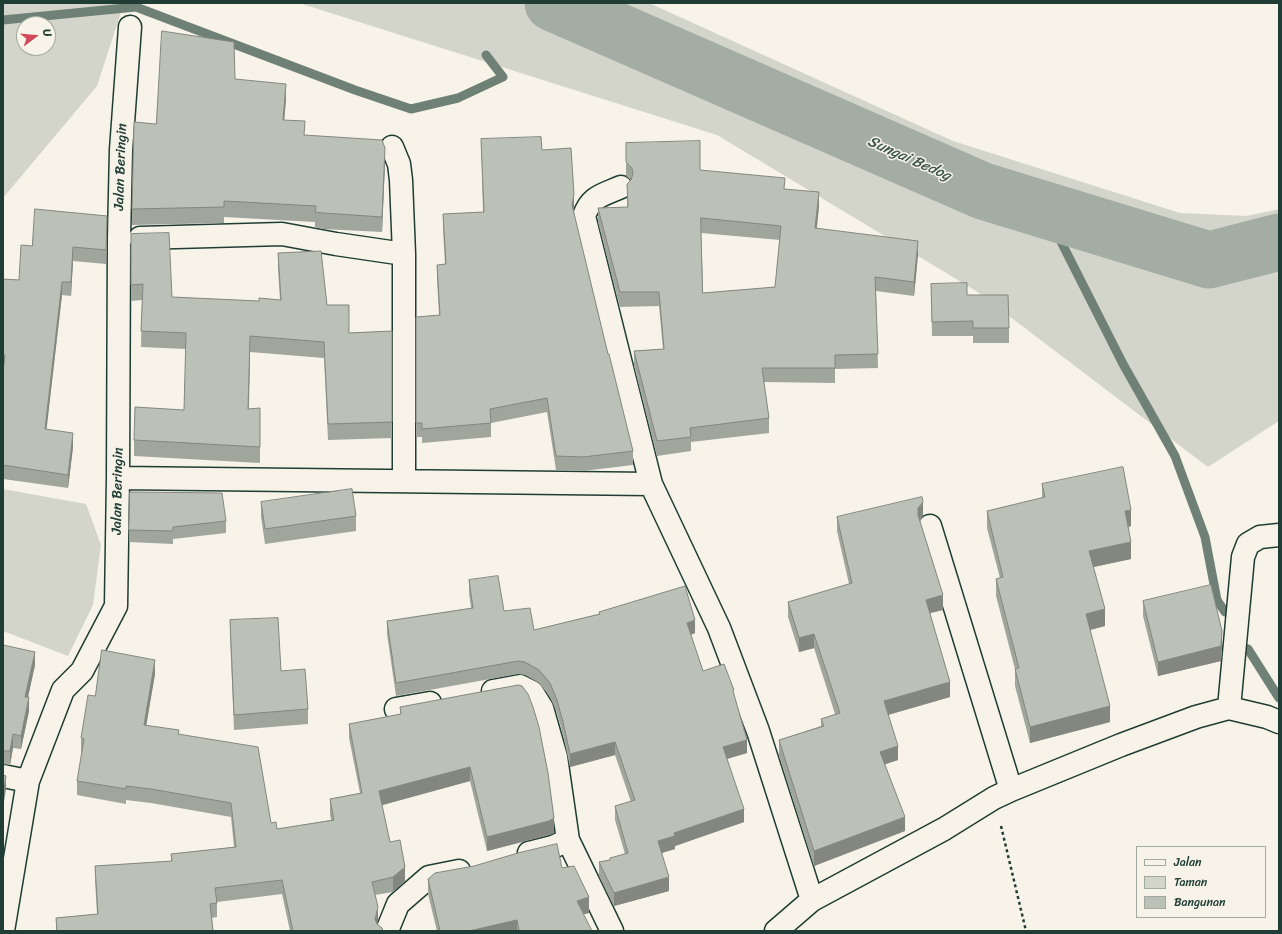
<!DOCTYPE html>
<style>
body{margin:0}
#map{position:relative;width:1282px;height:934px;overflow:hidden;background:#f7f3e8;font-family:Sriracha,sans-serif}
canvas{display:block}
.frame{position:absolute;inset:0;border:4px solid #1f3d34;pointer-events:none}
.legend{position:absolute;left:1136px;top:846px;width:130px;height:72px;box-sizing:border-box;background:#f7f3e8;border:1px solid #a1aaa0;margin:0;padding:5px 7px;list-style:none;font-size:12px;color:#1f3d34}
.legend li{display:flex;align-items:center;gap:8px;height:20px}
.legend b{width:20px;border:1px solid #a1aaa0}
.north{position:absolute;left:16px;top:16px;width:40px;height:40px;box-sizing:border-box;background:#f7f3e8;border:1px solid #a1aaa0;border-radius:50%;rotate:74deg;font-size:11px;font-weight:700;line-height:16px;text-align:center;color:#1f3d34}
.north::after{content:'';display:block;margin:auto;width:14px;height:18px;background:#d1495b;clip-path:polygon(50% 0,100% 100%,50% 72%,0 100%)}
</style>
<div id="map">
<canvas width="1282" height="934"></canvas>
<div class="frame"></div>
<ul class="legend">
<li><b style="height:5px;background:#f7f3e8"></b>Jalan</li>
<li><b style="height:11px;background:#d3d5ca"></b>Taman</li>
<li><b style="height:11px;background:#bbc1b6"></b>Bangunan</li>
</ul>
<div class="north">U</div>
</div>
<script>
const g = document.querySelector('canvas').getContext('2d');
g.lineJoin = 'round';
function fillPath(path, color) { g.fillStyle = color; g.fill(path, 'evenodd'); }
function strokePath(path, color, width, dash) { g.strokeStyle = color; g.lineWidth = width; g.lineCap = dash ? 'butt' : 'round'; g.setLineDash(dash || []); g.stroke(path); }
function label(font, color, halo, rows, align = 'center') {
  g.font = font + ' Sriracha,sans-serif'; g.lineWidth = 3; g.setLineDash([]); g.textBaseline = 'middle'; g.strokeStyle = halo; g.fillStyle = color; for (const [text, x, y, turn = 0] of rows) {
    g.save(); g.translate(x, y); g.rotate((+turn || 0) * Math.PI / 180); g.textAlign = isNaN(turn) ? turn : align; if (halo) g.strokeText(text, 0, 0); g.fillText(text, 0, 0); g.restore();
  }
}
const green = new Path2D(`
 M3,3H124L97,86L3,198ZM24,24H48V48H24Z
 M299,3H649L953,141L1180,213L1247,216L1279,209V421L1208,467L976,291L717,135Z
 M3,489L86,504L101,545L93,605L68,656L3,631Z`);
const stream = new Path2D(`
 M3,20L136,7L355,90L411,109L458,98L503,77L486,55
 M1045,210L1123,364L1175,456L1205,537L1217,600L1225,612
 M1248,649L1279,698`);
const river = new Path2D(`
 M553,3L983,191L1209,260L1279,242`);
const path = new Path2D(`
 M1001,826L1026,931`);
const minor = new Path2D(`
 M392,147L399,164L401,180L404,254V481
 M621,187C603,195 591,196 584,216L651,484
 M140,238L282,234L336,244L404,254
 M118,478L651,484L719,628L758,731L812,900
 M930,526L1011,790
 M493,691L520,686L532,692L542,708L556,757L568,840
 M1229,708L1243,557L1248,544L1260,537L1279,535
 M396,709L430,703
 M3,776L28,781
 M529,853L553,847L568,840L612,931
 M3,931L28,781L63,690L82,671L116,606L118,478L119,238L121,150L130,27
 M387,931L398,904L429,877L459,871
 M776,931L812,900L944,829L994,798L1011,790L1121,745L1196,717L1229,708L1267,717L1279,722`);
const wall = new Path2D(`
 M235,79L286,99L284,120L305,135L385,163L382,232L323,229L315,227V222L224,217V223L132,225V209L156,124Z
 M481,139L542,150L574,208L573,211L608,354L633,451V465L583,471L556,470L547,412L491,423V437L422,443V437H416V317L439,315L437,279V265H445L443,228V214L483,212Z
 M626,143L700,170L785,189L819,206L817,228L918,255L914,296L876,291L878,368L835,369V383L764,382L769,418V433L691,442V451L657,456L634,366V351L663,349L659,306L620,307L598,222V208L627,207V184L631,180L626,176ZM701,233L780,240L775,287L703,293Z
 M107,216L106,264L73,261L71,296L62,295L46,430L73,447L68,488L3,479V279L19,280L32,246Z
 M131,234L172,297L259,301L280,300L278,269V253L327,305L349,333L392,331V438L328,440L324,358L250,352L249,409L260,408V463L134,456V440L184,410L186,349L141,347L142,300L131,301Z
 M931,284L967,295L1009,328V343H973V336H932Z
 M1042,484L1131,526L1128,527L1131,559L1093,567L1105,626L1090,630L1110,722L1030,743L1015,686V669L996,596V579L1000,578L987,528V511L1042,498Z
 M130,492L226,521V533L173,539V544L129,542Z
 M261,502L356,516V531L265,544L261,517Z
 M923,516L920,521L943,610L930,613L950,697L888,715L898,760L885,764L905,831L814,866L779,755V740L821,726V719L835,714L814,648L799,652L788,617V602L849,584L837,531V517Z
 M469,580L504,611L534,630L599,614V612L695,633L691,635L703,671L734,696L747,753L727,759L744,822L675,846V849L662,853L669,891L614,906L599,876V862L610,860V858L625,854L615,820V806L631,802L615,755L570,767L563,735L557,713L550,697L539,683L525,675L518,674L396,696L387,634V621L471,608L469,593Z
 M1143,601L1222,646L1221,661L1158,676L1143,616Z
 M230,620L308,709V724L234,730L230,635Z
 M3,645L35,665L28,697L29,711L21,749L13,748L10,765L3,764Z
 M155,674L146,725L179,734L271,823L277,829L331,820L330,814V799L360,793L349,738V724L400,714V707L554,833L549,835L487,851L470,781L382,805L390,842L405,881L393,892L375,895L378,921L377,924L383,931H290L282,894L217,902V917L212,918L213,931H56V918L97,914L95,880V866L171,861V854L234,847L231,817L151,803L126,800V804L77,795V781L82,752H81V738L95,696Z
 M562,868L589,913L583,914L592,931H437L428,894V879Z`);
const shadedWall = new Path2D(`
 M286,84V99L283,136V120Z
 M385,148V163L382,232V217Z
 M819,192V206L815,242V228Z
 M574,194V208L572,219V205Z
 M918,241V255L914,296V282Z
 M73,247V261L71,296V282Z
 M62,282V295L45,443V429Z
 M250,336V352L248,425V409Z
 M73,433V447L68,488V475Z
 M923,502V516L918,523V508Z
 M1131,510V526L1125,528V511Z
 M1131,542V559L1089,568V551Z
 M943,595V610L926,614V600Z
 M1105,609V626L1086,631V614Z
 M695,620V633L687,636V623Z
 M1222,631V646L1221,661L1158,676V662Z
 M814,634V648L799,652V638Z
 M35,652V665L25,710V697Z
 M155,660V674L144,739V725Z
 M950,682V697L884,716V701Z
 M29,697V711L21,749V736Z
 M1110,706V722L1030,743V727Z
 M13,734V748L10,765V751Z
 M747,740V753L723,760V747Z
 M615,742V755L570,767V754Z
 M898,746V760L880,766V752Z
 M470,767V781L379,806V791Z
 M6,776V789L3,808V795Z
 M744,809V822L675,846V849L658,854V841L674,833Z
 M905,817V831L814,866V851Z
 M554,818V833L549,835L487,851V837Z
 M405,867V881L393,892V877Z
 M669,877V891L614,906V893Z
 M589,897V913L577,916V901Z
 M378,907V921L375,931V919Z
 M517,920V931H469Z`);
const building = new Path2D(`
 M162,31L234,42L235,79L286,84L283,120L305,121L304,135L382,140L385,148L382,217L323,213L315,212L316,206L224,201V207L132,209L134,122L156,124Z
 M541,137L542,150L571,148L574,194L572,205L608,354H609L633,451L583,457L556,456L547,398L490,409L491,423L422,429V423H416V317L440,315L437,265L446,264L443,214L484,212L481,139Z
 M700,141V170L785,178L784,189L819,192L815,228L918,241L914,282L875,277L878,354L835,355V368H762L769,418L690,428L691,437L657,441L634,351L664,349L659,292H620L598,208L628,207L627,184L631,180L633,174L632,168L626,162V143ZM701,218L781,226L775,287L703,293Z
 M35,209L107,216L106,250L73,247L71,282H62L45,429L73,433L68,475L3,465V372L5,355H3V279L19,280L21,245L32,246Z
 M169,233L172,297L259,301V298L281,300L278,253L321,251L327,305H349V333L392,331V422L328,424L324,342L250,336L248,409L260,408V447L134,440L135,407L184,410L186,333L141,331L143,284L131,285V234Z
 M967,283V295H1008L1009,328H973V321L932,322L931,284Z
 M1123,467L1131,510L1125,511L1131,542L1089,551L1105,609L1086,614L1110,706L1030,727L1015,669L1019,668L996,579L1003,577L987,511L1045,497L1042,484Z
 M352,489L356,516L265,529L261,502Z
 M130,492L222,493L226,521L173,527V531L129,530Z
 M922,497L923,502L918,508V515L943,595L926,600L950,682L884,701L898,746L880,752L905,817L814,851L779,740L824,726L821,719L840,713L814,634L799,638L788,602L852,583L837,517Z
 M498,576L504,611L530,608L534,630L600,614L599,612L685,586L695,620L687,623L703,671L724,664L734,690L733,691L747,740L723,747L744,809L674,833L675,836L658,841L669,877L614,893L599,862L610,860V858L628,853L615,806L635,800L615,742L570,754L563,722L557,700L550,683L539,670L525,662L518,661L396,683L387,621L473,608L469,580Z
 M1211,585L1222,631L1221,646L1158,662L1143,601Z
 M278,618L281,671L305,669L308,709L234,715L230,620Z
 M3,645L35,652L25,697H29L21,736L13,734L10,751H3Z
 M102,650L155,660L144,725L179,730L178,734L258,747L271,823L276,822L277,829L334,820L330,799L362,793L349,724L401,714L400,707L518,685L522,686L528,694L533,707L539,727L548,773L554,818L549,821L487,837L470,767L379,791L390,842L400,840L405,867L393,877L372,882L378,907L375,919L377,924L382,928L383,931H293L282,880L215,888L217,903L210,904L213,931H57L56,918L98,914L95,866L172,861L171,854L236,847L231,803L151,789L126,786V789L77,781L84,739L81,738L88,695L95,696Z
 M3,775L6,776L3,795Z
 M557,844L562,868L574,866L589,897L577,901L592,931H519L517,920L469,931H440L428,879L435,873L474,866L518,853Z`);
const streetNames = [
 ["Jalan Beringin",121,167,-88],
 ["Jalan Beringin",118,491,-89]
];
const waterNames = [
 ["Sungai Bedog",909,159,24]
];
fillPath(green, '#d3d5ca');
strokePath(stream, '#6f8077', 9);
strokePath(river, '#a4ada3', 57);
strokePath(minor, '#1f3d34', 25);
strokePath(path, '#1f3d34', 2.5, [3, 3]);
strokePath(minor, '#f7f3e8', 22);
fillPath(wall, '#a1a69d');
fillPath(shadedWall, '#83877f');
fillPath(building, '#bbc1b6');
strokePath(building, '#83877f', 1);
label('14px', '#1f3d34', '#f7f3e8', streetNames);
label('italic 15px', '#405950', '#f7f3e8', waterNames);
</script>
